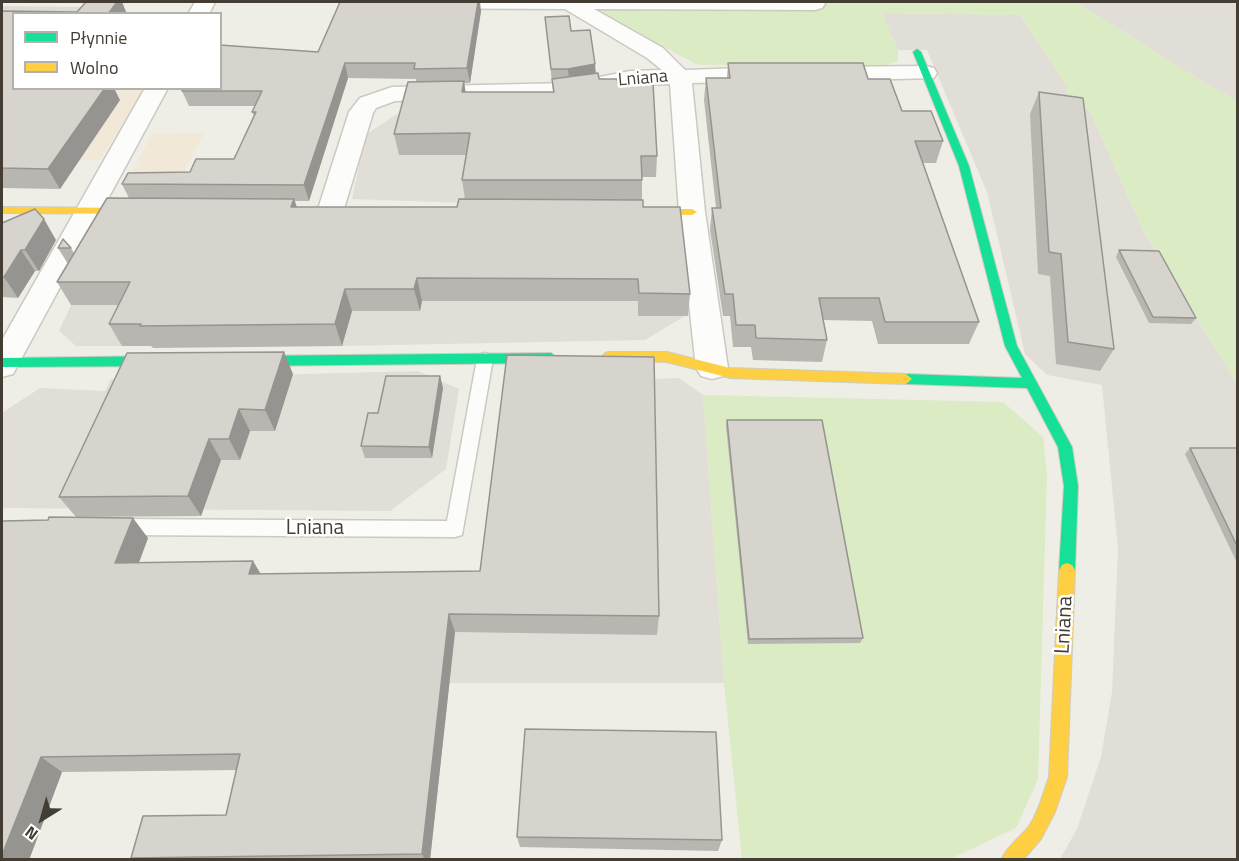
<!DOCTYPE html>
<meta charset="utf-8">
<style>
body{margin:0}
#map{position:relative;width:1239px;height:861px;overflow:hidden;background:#eeede6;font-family:"Titillium Web",sans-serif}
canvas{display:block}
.frame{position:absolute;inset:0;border:3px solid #443d33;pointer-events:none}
.legend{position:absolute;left:12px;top:12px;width:210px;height:78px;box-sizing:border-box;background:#fff;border:2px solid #b4b1ad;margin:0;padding:8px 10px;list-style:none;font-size:18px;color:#443d33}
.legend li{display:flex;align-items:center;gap:12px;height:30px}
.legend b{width:30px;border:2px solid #b4b1ad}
.north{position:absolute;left:12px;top:789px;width:60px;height:60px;-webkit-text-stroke:4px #fff;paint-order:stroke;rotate:217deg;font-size:16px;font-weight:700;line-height:24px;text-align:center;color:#443d33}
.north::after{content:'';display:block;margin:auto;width:21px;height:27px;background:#443d33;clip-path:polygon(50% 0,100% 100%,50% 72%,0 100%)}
</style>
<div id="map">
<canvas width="1239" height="861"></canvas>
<div class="frame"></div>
<ul class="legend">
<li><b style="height:8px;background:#16e098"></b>Płynnie</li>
<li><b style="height:8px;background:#ffcf43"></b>Wolno</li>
</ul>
<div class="north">N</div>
</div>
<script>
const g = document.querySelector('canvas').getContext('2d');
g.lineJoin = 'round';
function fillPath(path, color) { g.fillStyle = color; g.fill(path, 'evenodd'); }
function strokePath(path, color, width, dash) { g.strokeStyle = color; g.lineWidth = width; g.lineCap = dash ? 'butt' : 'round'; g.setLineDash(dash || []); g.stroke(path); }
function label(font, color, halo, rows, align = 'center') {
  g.font = font + ' "Titillium Web",sans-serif'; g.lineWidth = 5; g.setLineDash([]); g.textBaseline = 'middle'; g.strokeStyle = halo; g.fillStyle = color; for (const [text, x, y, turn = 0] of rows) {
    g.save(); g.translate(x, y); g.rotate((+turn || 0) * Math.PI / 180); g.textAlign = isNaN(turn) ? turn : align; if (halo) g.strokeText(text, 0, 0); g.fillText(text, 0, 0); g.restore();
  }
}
const commercial = new Path2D(`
 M34,89H144L100,160H21Z
 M204,133L176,188H124L152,134Z`);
const industrial = new Path2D(`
 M1076,2H1237V101L1203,82Z
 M881,13L1020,15L1067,87L1069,109H1089L1143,230L1237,384V859H1060L1077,829L1101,757L1112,692L1118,548L1102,385L1047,375L1025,354L987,192L927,50H898Z
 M567,102L465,203L352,199L365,135L414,103Z
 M680,230L685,316L645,340L342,346H76L59,331L71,305Z
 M418,371L459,389L446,469L390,511L2,508V413L40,388L105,391L111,379Z
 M679,378L703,395L724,683H449L459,591L484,592L653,379Z`);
const green = new Path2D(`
 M831,2H1076L1203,82L1237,101V384L1143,230L1089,109L1069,110L1067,87L1020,15L882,13L898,50V61L884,66L698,65L603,15L601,10H815Z
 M703,395L1003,402L1043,437L1047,474L1038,779L1016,828L950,859H742L724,683Z`);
const parking = new Path2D(`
 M2,6L80,7L78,13L2,14Z`);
const lane = new Path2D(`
 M485,353L491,355L493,359L462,535L455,537L118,535L111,533L108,527L111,521L118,519L447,521L477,359L479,355Z`);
const street = new Path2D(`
 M195,2H215L209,14H188Z
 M350,2H824L825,4L822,8L815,10L594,9L663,48L685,70L771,67L779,69L782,74L779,79L771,81L692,83L705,212L728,368L723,376L712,379L701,376L696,368L679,212L670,84L630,85L569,97L395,101L376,108L373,113L343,212L339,218L330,220L321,218L317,212L349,112L360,98L392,87L569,83L630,71L662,70L647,58L565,9L360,8L353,6Z
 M926,66L934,68L937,73L934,78L822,81L814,79L811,74L814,69L822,67Z
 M145,88H168L13,374L2,377V340Z`);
const fast = new Path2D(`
 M917,49L921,52L969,166L1017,346L1072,447L1078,486L1075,570L1072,575L1067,577L1062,575L1059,570L1064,486L1058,447L1027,388L906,384L900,379L906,374L1022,378L1005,346L959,166L913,52Z
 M551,353L557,358L551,363L242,366L236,361L242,356Z
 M167,356L173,361L167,366L2,367L3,358Z`);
const slow = new Path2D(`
 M2,207L144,208L149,211L144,214L2,213Z
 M636,209H692L697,212L692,215L632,214L631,212Z
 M608,352H667L730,368L906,374L912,379L906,384L730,378L667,362L604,360L602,357L604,354Z
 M1067,563L1072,565L1075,570L1067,777L1055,812L1041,839L1023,860H1001C1007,846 1020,838 1029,826C1039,812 1043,793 1049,777L1059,570L1062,565Z`);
const wall = new Path2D(`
 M2,11L14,88L120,100L60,189L2,188Z
 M481,11L470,83H464L465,92H553L545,17L571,31L599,79L618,83L657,156L656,177H642V200L643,207L690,294L688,316H638V301H422L420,311H352L342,346L153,348L151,346H122L109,324L119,305H71L57,282L68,264L58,248H71L74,253L129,198L122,184L190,172L234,159L254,116L252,112L255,106H189L182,91L318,52ZM348,78L416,79V82L394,134L399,155H467L462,180L465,199L457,207H297L295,201H309Z
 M728,63L868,79L902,111L943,141L936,163H922L979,322L969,344H878L872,321L823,320L827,340L822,362L753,360L751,347H733L730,316H723L710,230L712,208H716L704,100L706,78H727Z
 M1039,92L1114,349L1100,371L1056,364L1050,276L1038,274L1030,114Z
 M2,223L56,240L39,271H35L18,298L2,297Z
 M1119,250L1196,318L1191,324L1149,323L1116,257Z
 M293,374L275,431H250L240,460H221L201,516L76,517L59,497Z
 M440,376L443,388L432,458H365L361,446L378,413Z
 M727,420L863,638L860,643L748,644L726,426Z
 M1190,448H1238V565L1185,454Z
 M48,520L148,538L139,563L261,574L659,616L657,635L455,632L430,860H132L131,858L226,815L237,770L62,772L29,860Z
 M517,837L722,840L718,851L520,847Z`);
const shadedWall = new Path2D(`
 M117,2H122L127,14H108Z
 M478,2H480L481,11L470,83L467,68Z
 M345,63L348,78L309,201L304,185Z
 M595,64L596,75L569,81L568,69Z
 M464,81L467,102L462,92Z
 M105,88H114L120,100L60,189L48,169Z
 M294,199L301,221L291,207Z
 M44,219L56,240L39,271L25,250Z
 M21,250L35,271L18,298L4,277Z
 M417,278L422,301L420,311L414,289Z
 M345,289L352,311L342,346L335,324Z
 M284,352L293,374L275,431L265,410Z
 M440,376L443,388L432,458L429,447Z
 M239,409L250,431L240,460L229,439Z
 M209,439L221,460L201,516L188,496Z
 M133,518L148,538L131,583L115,563Z
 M253,561L265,581L249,574Z
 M449,614L455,632L430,860H425L422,854Z
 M41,757L62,772L29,860H2V855Z`);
const building = new Path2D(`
 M86,2H117L108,14H14V88H105L48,169L2,168V11L77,12Z
 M340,2H478L467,68L414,69L415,63H345L304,185L122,184L128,173L190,172L196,159H234L256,112H252L262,91H182L184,88H220V45L318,52Z
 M569,16L571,31L590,30L595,64L568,69H551L545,17Z
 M728,63H863L868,79H890L902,111H931L943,141H915L979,322H885L879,298H819L827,340L756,338L755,325H736L733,294H725L712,208H721L706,78H730Z
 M598,73L599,79H617L618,83H653L657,156H641L642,180H462L470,133L394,134L408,82L464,81L462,92H554L552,79Z
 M1039,92L1083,98L1114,349L1068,342L1061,254L1049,252Z
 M107,198L294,199L291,207H457L459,199L643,200V207H680L690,294L639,293L638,279L417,278L414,289H345L335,324L140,326L141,324H109L130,282H57Z
 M35,209L44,219L25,250H21L4,277H2V223Z
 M63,239L71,248H58Z
 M1119,250L1159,251L1196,318L1153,317Z
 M284,352L265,410L239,409L229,439H209L188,496L59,497L127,353Z
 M507,355L654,357L659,616L449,614L422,854L131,858L143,816L226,815L240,754L41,757L2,855V521L48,520L49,517L133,518L115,563L253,561L249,574L480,571Z
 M386,376H440L429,447L361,446L368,413H378Z
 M727,420H822L863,638L749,639Z
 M1190,448H1238V548Z
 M525,729L716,732L722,840L517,837Z`);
const farStreetnames = [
 ["Lniana",643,79,-5]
];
const streetNames = [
 ["Lniana",315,529],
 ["Lniana",1065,625,-87]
];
fillPath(commercial, '#f2e8d8');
fillPath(industrial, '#e1ded7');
fillPath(green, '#dbebc4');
fillPath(parking, '#dddcd6');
strokePath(lane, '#cbc9c2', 3);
strokePath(street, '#cbc9c2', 3);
strokePath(fast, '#cfccbe', 2);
strokePath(slow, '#cfccbe', 2);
fillPath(lane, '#fcfcfb');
fillPath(street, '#fcfcfb');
fillPath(fast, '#16e098');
fillPath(slow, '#ffcf43');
fillPath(wall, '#b8b6b0');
fillPath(shadedWall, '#969490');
fillPath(building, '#d6d4cd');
strokePath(building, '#969490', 1.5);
label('18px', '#443d33', '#fff', farStreetnames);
label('21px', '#443d33', '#fff', streetNames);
</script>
